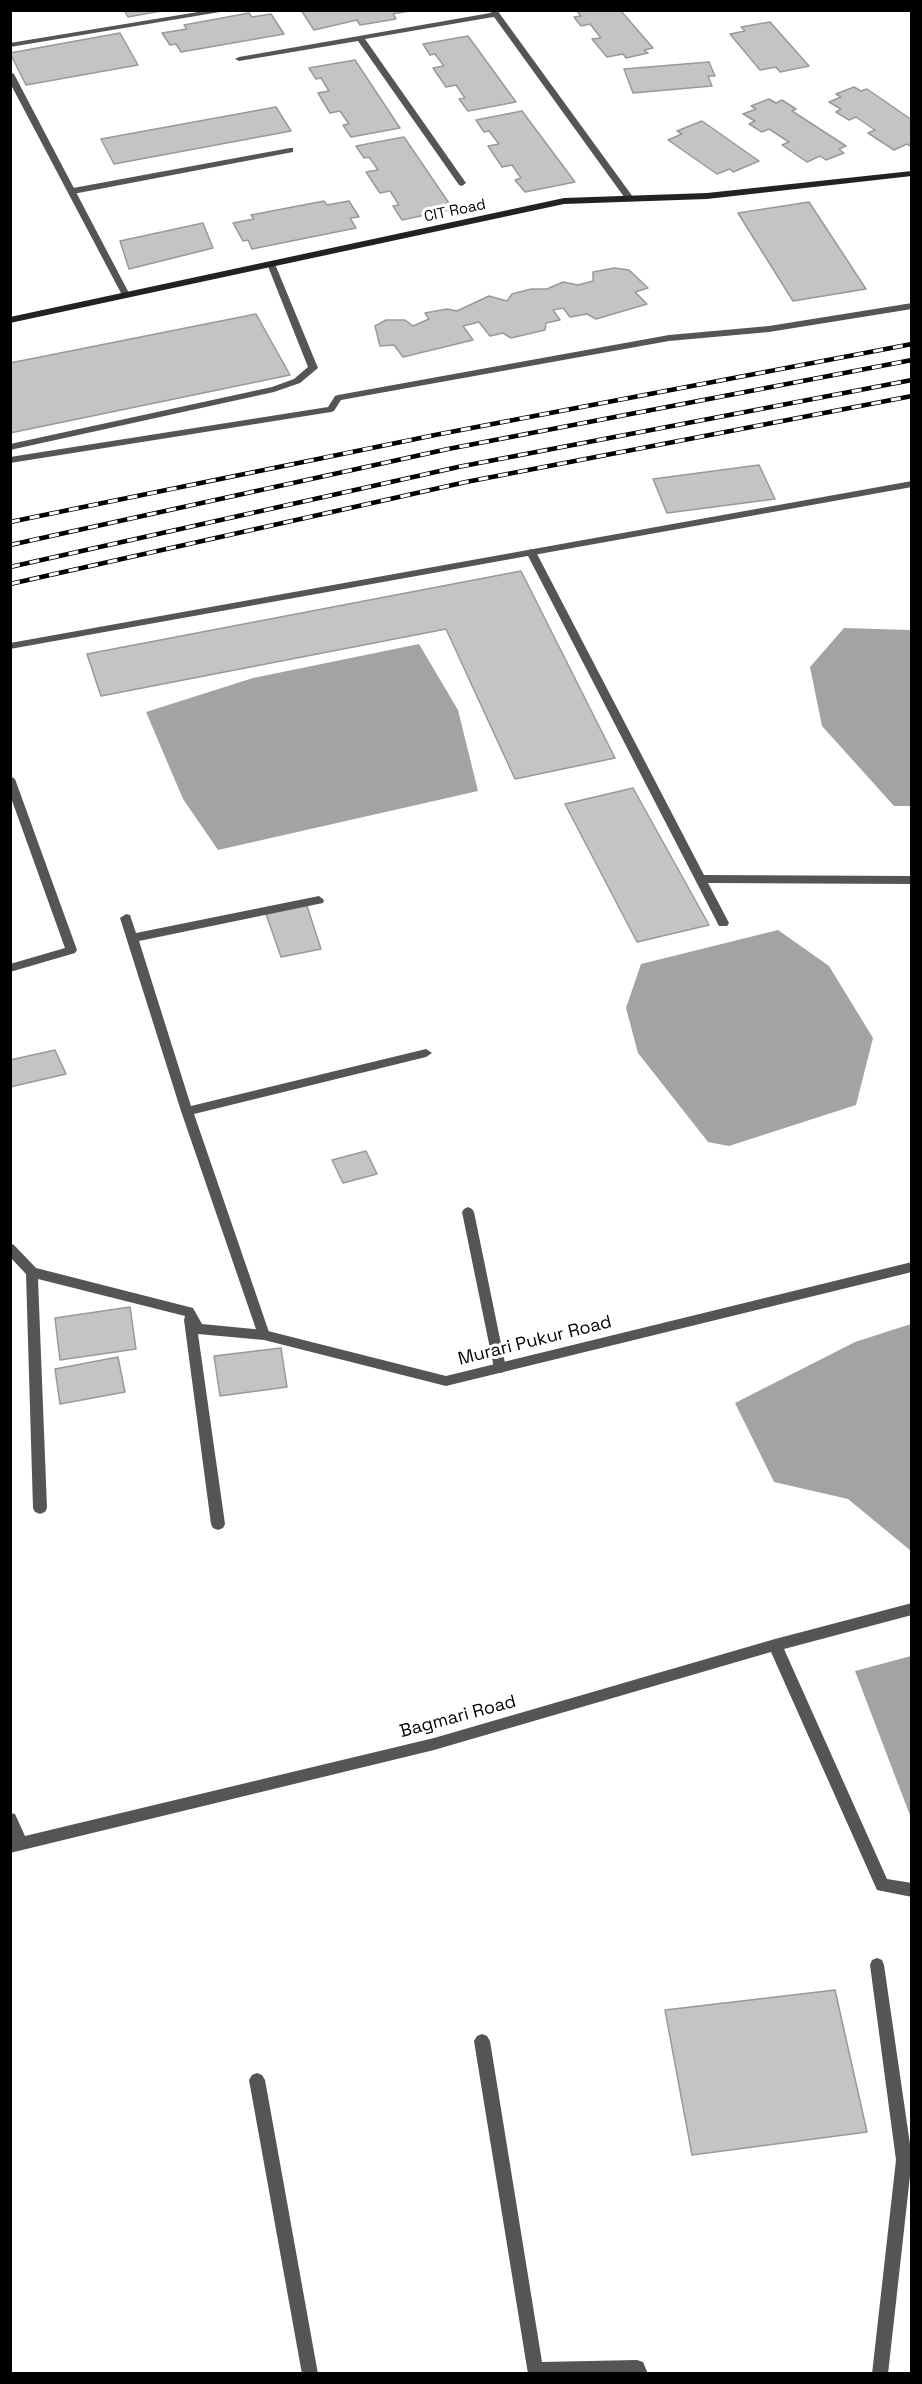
<!DOCTYPE html>
<style>
body{margin:0}
#map{position:relative;width:922px;height:2384px;overflow:hidden;background:#fff;font-family:"Space Grotesk",sans-serif}
canvas{display:block}
.frame{position:absolute;inset:0;border:12px solid #000;pointer-events:none}
</style>
<div id="map">
<canvas width="922" height="2384"></canvas>
<div class="frame"></div>
</div>
<script>
const g = document.querySelector('canvas').getContext('2d');
g.lineJoin = 'round';
function fillPath(path, color) { g.fillStyle = color; g.fill(path, 'evenodd'); }
function strokePath(path, color, width, dash) { g.strokeStyle = color; g.lineWidth = width; g.lineCap = dash ? 'butt' : 'round'; g.setLineDash(dash || []); g.stroke(path); }
function label(font, color, halo, rows, align = 'center') {
  g.font = font + ' "Space Grotesk",sans-serif'; g.lineWidth = 6; g.setLineDash([]); g.textBaseline = 'middle'; g.strokeStyle = halo; g.fillStyle = color; for (const [text, x, y, turn = 0] of rows) {
    g.save(); g.translate(x, y); g.rotate((+turn || 0) * Math.PI / 180); g.textAlign = isNaN(turn) ? turn : align; if (halo) g.strokeText(text, 0, 0); g.fillText(text, 0, 0); g.restore();
  }
}
const water = new Path2D(`
 M844,628L911,630V806H894L822,726L810,667Z
 M419,644L458,710L478,791L218,850L183,799L146,712L253,678Z
 M778,930L829,966L873,1038L856,1105L729,1146L708,1142L638,1053L626,1008L641,964Z
 M911,1324H912L911,1551L848,1499L774,1482L735,1403L855,1342Z
 M911,1656H912L911,1818L855,1671Z`);
const building = new Path2D(`
 M124,10H166L128,17Z
 M301,10H414L393,14L396,19L360,25L357,20L314,30Z
 M576,10H623L621,11L653,48L644,50L648,53L626,58L623,54L607,57L592,39L601,38L590,24L581,26L574,17L581,16Z
 M249,13L252,17L271,14L284,34L181,52L176,44L170,45L162,33L187,29L184,25Z
 M770,22L809,66L780,72L776,67L760,70L730,34L745,31L741,27Z
 M120,33L138,65L26,85L10,53Z
 M468,36L516,102L468,111L459,99L465,98L456,85L446,87L433,68L444,66L435,54L430,55L423,44Z
 M355,60L400,128L351,137L343,125L349,124L340,111L330,113L318,93L329,91L321,78L316,79L309,68Z
 M709,62L715,76H708L712,86L633,93L624,69Z
 M854,87L861,91L867,89L912,120V147L907,144L894,150L868,133L875,130L856,117L849,120L836,112L841,109L829,102L841,97L836,94Z
 M769,99L776,103L782,100L796,109L792,111L846,146L839,149L844,153L826,160L820,156L807,162L782,145L789,142L769,129L762,132L749,124L755,121L743,114L756,109L751,106Z
 M276,107L291,131L114,164L101,139Z
 M522,111L575,182L525,192L515,180L521,178L512,165L502,167L488,146L499,144L489,131L484,132L476,120Z
 M702,121L759,161L733,172L730,169L717,174L668,140L682,134L677,131Z
 M404,137L453,209L402,220L393,206L399,205L390,191L380,193L366,172L378,170L369,157L364,158L356,146Z
 M324,201L327,205L349,201L359,217L350,218L356,228L252,249L248,240L243,241L233,223L254,219L251,215Z
 M809,202L866,289L793,301L738,213Z
 M203,223L213,248L129,269L120,241Z
 M614,268L629,270L648,288L635,292L647,304L596,319L587,314L570,317L563,308L553,310L560,320L546,323L545,330L511,338L503,333L490,336L479,322L463,326L473,340L403,357L394,345L380,346L375,326L386,320H405L413,326L429,319L425,313L447,309L457,311L489,296L507,301L512,294L531,289H547L563,282L578,285L593,281V272Z
 M256,314L290,375L10,433V363Z
 M759,465L775,499L667,513L653,479Z
 M521,571L615,758L515,779L446,629L101,696L87,654Z
 M633,788L709,925L637,942L565,804Z
 M306,903L321,949L281,957L265,911Z
 M55,1050L66,1074L10,1087V1060Z
 M366,1151L377,1174L343,1183L332,1160Z
 M130,1307L136,1349L60,1360L55,1318Z
 M281,1348L287,1387L220,1396L214,1356Z
 M118,1357L125,1392L60,1404L55,1369Z
 M835,1990L867,2132L692,2155L665,2010Z`);
const lane = new Path2D(`
 M496,12H499V16L365,39L466,183L462,186L459,185L358,41L239,61L235,59L239,57Z
 M290,148H293V152L73,194L69,191L73,188Z
 M271,261L275,264L318,368L300,383L274,392L10,450V444L272,387L294,379L308,367L267,264Z
 M912,303V309L769,332L669,341L341,400L334,411L331,412L10,463V457L328,407L335,396L338,395L669,335L769,326Z
 M912,481V487L10,649V643Z
 M10,776L15,779L77,950L75,953L10,972V964L65,948L10,795Z
 M319,896L324,900L323,903L139,941L191,1106L426,1049L432,1053L426,1057L194,1114L270,1335L268,1339H260L258,1335L181,1111L120,918L126,914L130,915L136,933Z
 M468,1207L472,1209L474,1212L506,1368L504,1372L500,1373L496,1372L494,1368L462,1212L464,1209Z
 M877,1958L882,1960L884,1965L912,2158L888,2374H872L896,2160L870,1965L872,1960Z
 M482,2034L487,2036L490,2041L542,2362L637,2360L643,2362L648,2374H528L474,2041L477,2036Z
 M257,2073L262,2075L265,2080L318,2374H302L249,2080L252,2075Z`);
const street = new Path2D(`
 M210,10H232L10,47V43Z
 M489,10H497L633,197V201H627Z
 M10,72L14,74L130,295L129,297L122,295L10,83Z
 M531,549L536,552L704,875L912,876V884L708,883L729,923L727,926H719L526,552Z
 M10,1243L14,1245L36,1268L193,1308L202,1324L264,1330L446,1376L912,1262V1272L446,1386L264,1340L198,1334L225,1524L223,1528L218,1530L213,1528L211,1524L184,1320L185,1316L38,1279L47,1508L45,1512L40,1514L35,1512L33,1508L26,1274L10,1257Z
 M912,1603V1615L784,1649L887,1879L912,1883V1897L877,1890L771,1652L434,1750L10,1853V1813L15,1814L25,1836L434,1738L775,1639Z`);
const secondary = new Path2D(`
 M912,171V176L707,199L564,204L10,323V317L564,198L707,193Z`);
const rail = new Path2D(`
 M10,522L440,434L912,344
 M10,545L448,449L912,360
 M10,567L458,467L912,380
 M10,584L466,482L912,396`);
const farStreetnames = [
 ["CIT Road",455,211,-12]
];
const streetNames = [
 ["Murari Pukur Road",535,1341,-14],
 ["Bagmari Road",458,1717,-15]
];
fillPath(water, '#a3a3a3');
fillPath(building, '#c4c4c4');
strokePath(building, '#999', 1.5);
fillPath(lane, '#555');
fillPath(street, '#555');
fillPath(secondary, '#222');
strokePath(rail, '#000', 4.5);
strokePath(rail, '#fff', 3, [10]);
label('15px', '#000', '#fff', farStreetnames);
label('18px', '#000', '#fff', streetNames);
</script>
